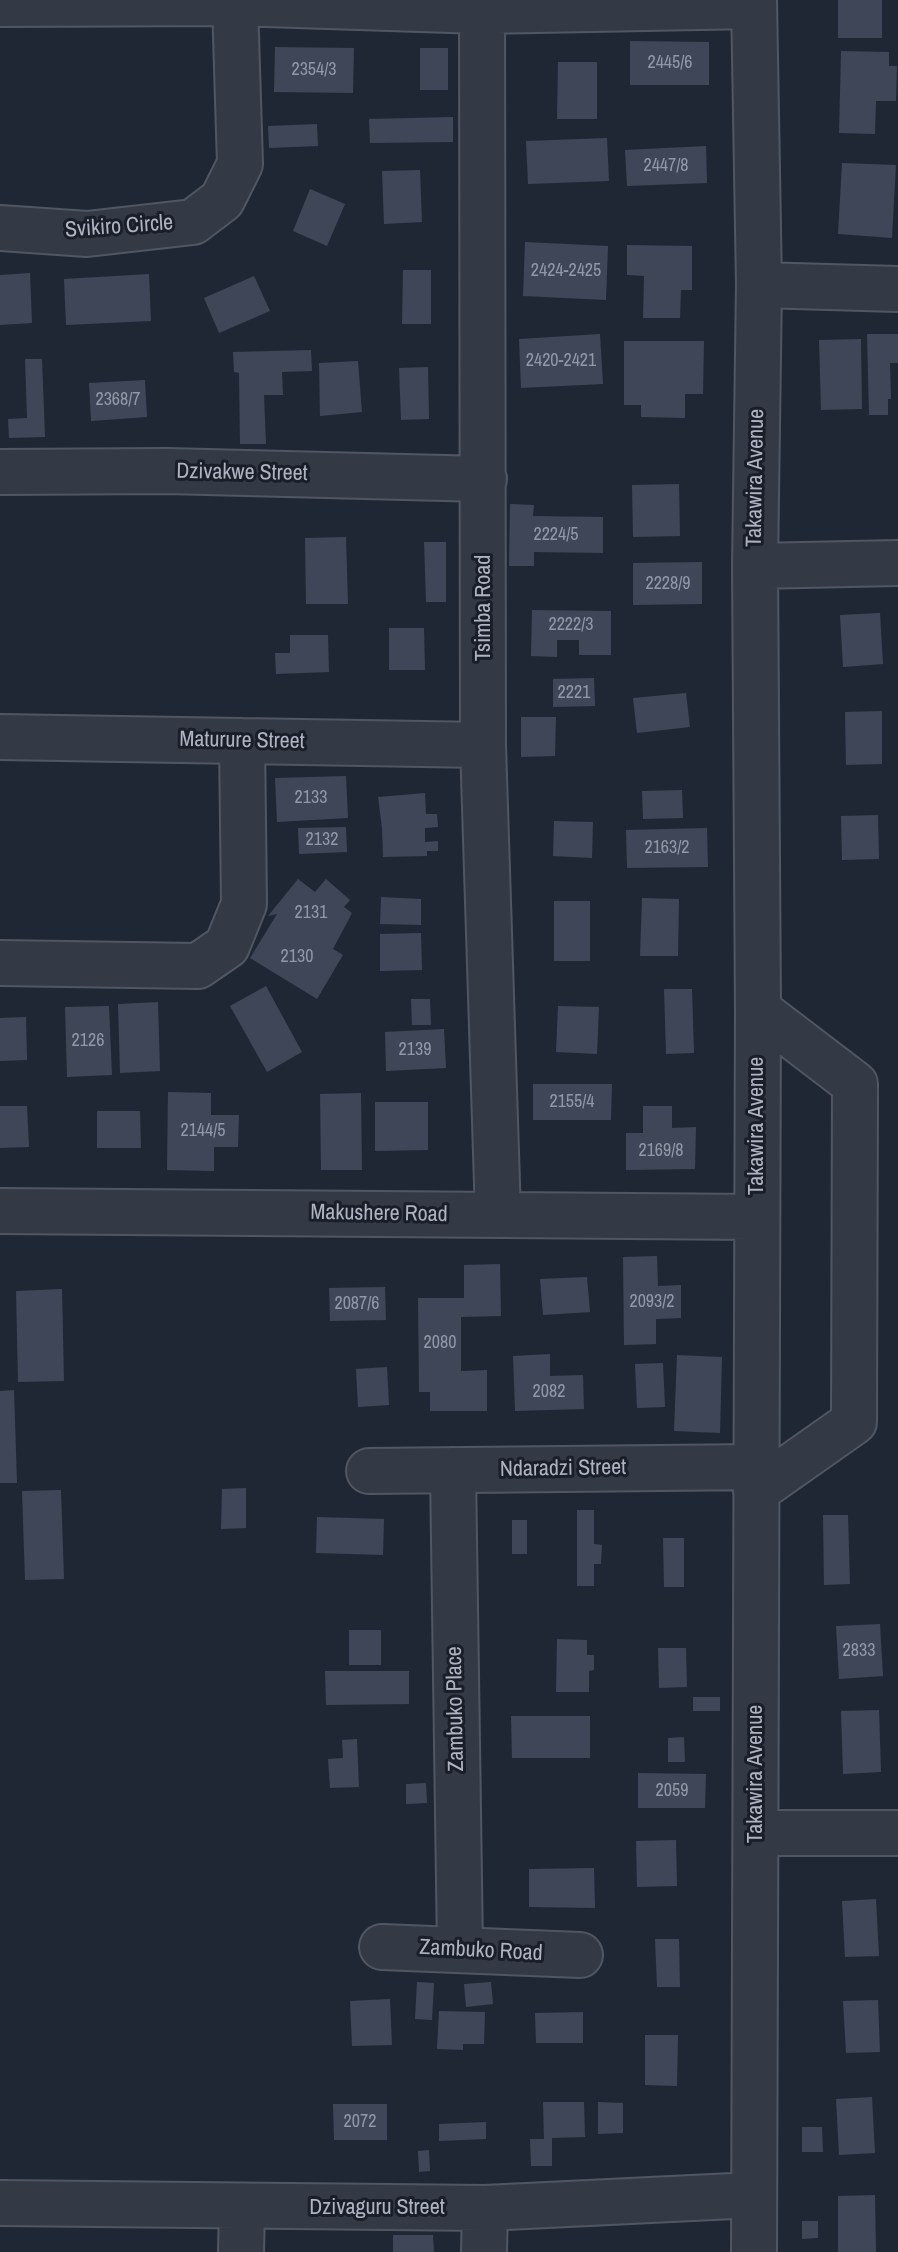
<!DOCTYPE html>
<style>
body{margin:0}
canvas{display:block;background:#202734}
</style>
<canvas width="898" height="2252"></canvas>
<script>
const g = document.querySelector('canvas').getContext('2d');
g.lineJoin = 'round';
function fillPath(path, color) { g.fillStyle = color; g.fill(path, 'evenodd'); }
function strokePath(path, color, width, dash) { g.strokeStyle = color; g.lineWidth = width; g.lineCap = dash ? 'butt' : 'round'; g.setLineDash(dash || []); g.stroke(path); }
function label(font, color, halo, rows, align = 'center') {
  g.font = font + ' "Archivo Narrow",sans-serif'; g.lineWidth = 6; g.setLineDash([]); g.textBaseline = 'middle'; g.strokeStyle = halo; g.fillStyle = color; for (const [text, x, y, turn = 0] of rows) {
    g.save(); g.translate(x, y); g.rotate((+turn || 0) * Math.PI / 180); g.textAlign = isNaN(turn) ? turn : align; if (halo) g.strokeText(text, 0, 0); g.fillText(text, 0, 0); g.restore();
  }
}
const building = new Path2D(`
 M838,0H882V38H838Z
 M630,41L709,42V85H630Z
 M275,47L354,48L353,93L274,92Z
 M420,48H448V90H420Z
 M841,51L889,52V66H897L896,101H876L875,134L839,133Z
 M558,62H597V119H557Z
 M453,117V142L370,143L369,119Z
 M317,124L318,146L269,148L268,126Z
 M607,138L609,181L528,184L526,141Z
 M706,146L707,183L627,186L625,150Z
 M842,163L896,165L892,238L838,234Z
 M420,170L422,222L384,224L382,171Z
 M310,189L345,204L327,246L293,231Z
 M525,242L608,246L606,300L523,296Z
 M627,245L692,246V290H681L680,318H643L644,276L627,275Z
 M403,270H431V324H402Z
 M30,273L32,323L0,325V275Z
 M149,274L151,321L66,325L64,279Z
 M254,276L270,311L219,333L204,298Z
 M600,334L603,384L521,388L519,339Z
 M867,334H898V363H890L891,399H888V415H869Z
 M861,339L862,409L821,410L819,340Z
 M624,341H704L703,394H685V418L641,417V405H624Z
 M311,350L312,371L282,372L283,395H264L266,444H240L239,373L234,372L233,352Z
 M25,359H42L45,437L9,438L8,419L27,418Z
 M358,361L362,412L320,416L319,363Z
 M428,367L429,419L401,420L399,368Z
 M145,380L147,417L91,421L89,383Z
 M679,484L680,536L633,537L632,485Z
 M510,504L534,505L533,516L603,517V553L534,552V566H509Z
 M346,537L348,604H306L305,538Z
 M424,542H446V602H426Z
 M702,562V604L633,605V563Z
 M532,610L611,611V655H579V640H557V657L531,656Z
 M880,613L883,664L843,667L840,615Z
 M389,628H424L425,670H389Z
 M290,635H328L329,672L276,674L275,653H290Z
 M594,678L595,706L553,707V679Z
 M686,693L690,727L637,733L633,698Z
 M882,711V764L846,765L845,712Z
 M521,717H556L555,756L521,757Z
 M346,776L348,818L277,822L275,778Z
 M682,790L683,818L643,819L642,791Z
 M425,793L426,814H437L438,827L425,828V842L438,841V851H427V856L383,857L382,828L378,797Z
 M878,815L879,859L842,860L841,816Z
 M554,821L593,822L592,858L553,856Z
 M346,827L347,852L299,854L298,828Z
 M707,828L708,867L627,868L626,830Z
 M298,879L315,892L326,879L350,900L344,907L352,913L333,949L343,955L317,999L250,958L277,914L268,916Z
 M381,897L421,899V925L380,924Z
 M642,898L679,899L678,956H640Z
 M554,901H590V961H554Z
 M421,933L422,970L380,971V934Z
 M266,986L302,1052L267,1072L230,1006Z
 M664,989H692L694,1053L666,1054Z
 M411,999H430L431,1025H412Z
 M158,1002L160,1071L120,1073L118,1004Z
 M109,1006L112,1075L67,1077L65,1007Z
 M558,1006L599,1007L597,1054L556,1052Z
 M26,1017L27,1060L0,1061V1018Z
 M444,1029L446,1068L386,1071L385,1032Z
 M533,1084H612L611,1120H533Z
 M168,1092L211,1093V1115H239L238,1147H214V1171L167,1170Z
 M361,1093L362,1170H321L320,1094Z
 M375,1102H428V1150L375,1151Z
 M0,1106H27L29,1147L0,1148Z
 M643,1106H672V1128L696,1127L695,1169L626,1170V1133H643Z
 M97,1111H140L141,1148H97Z
 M657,1256L658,1286L681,1285V1318L656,1319V1344L624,1345L623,1257Z
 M500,1264L501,1316L461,1317V1371L487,1370V1411H430V1392H419L418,1298H464V1265Z
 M587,1277L590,1312L543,1315L540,1279Z
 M385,1287L386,1320L330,1321L329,1288Z
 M62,1289L64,1381L18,1382L16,1291Z
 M550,1354V1376L583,1375L584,1409L515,1411L513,1356Z
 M677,1355L722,1357L720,1433L674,1431Z
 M663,1363L665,1407L637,1408L635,1364Z
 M387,1367L389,1405L358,1407L356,1369Z
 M14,1390L17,1483H0V1391Z
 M246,1488V1528L221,1529L222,1489Z
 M61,1490L64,1579L25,1580L22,1491Z
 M577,1510H594V1544L602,1545L601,1564H594V1586H577Z
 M823,1515H848L850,1584L824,1585Z
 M317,1517L384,1519L383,1555L316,1553Z
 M512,1520H527V1554H512Z
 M663,1538H684V1587H664Z
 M880,1624L883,1676L839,1679L836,1626Z
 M349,1630H381V1665H349Z
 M557,1639L587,1640V1655H594V1670L589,1671V1692H556Z
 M658,1648H686L687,1687L659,1688Z
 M325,1671H409V1704L326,1705Z
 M693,1697H720V1711H693Z
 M879,1710L881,1772L843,1774L841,1711Z
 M511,1716H590V1758H512Z
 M684,1737L685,1762H668V1738Z
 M357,1739L359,1787L330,1788L328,1759L343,1758L342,1740Z
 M638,1773L706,1774L705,1808H638Z
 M426,1783L427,1803L406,1804V1784Z
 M676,1840L677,1886L637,1887L636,1841Z
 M594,1868L595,1908L529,1907V1869Z
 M876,1899L879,1956L845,1957L842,1901Z
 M655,1939H679L680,1987H657Z
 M417,1982L434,1983L432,2020L415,2019Z
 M491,1982L493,2004L466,2007L464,1984Z
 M390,1999L392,2045L352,2046L350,2001Z
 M878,2000L880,2052L846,2053L843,2001Z
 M439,2011L485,2012L484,2044H463V2050L437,2049Z
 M583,2012V2043H536L535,2013Z
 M645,2035H678L677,2086L645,2085Z
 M872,2097L875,2153L839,2155L836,2099Z
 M543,2102H584L585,2137L552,2138V2166H531L530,2139H544Z
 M598,2102L623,2103V2133L598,2134Z
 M333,2104H387V2140H334Z
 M486,2122V2139L439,2141V2124Z
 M802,2127H822L823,2152H802Z
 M429,2150L430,2171L419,2172L418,2151Z
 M875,2195L876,2252H838V2196Z
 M802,2221H818V2238L802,2239Z
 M393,2235H433L434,2252H393Z`);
const minor = new Path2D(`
 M482,0L483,745L498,1215
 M754,0L759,285L755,566L758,1010L754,2252
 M0,4L235,3L482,11L754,6
 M0,228L87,234L193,222L222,200L240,164L235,3
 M759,285L898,289
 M0,472L167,471L484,479
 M755,566L898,563
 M0,737L483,745
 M0,963L198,966L227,946L244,904L242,741
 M0,1211L757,1217
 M453,1470L460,1949
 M369,1471L757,1467
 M756,1491L854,1422L855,1084L758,1010
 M756,1833H898
 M382,1947L580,1955
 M0,2203L485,2208L754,2195
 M241,2252L242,2207
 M484,2252L485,2208`);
const numberNames = [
 ["2445/6",670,63],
 ["2354/3",314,70],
 ["2447/8",666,166],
 ["2424-2425",566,271],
 ["2420-2421",561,361],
 ["2368/7",118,400],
 ["2224/5",556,535],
 ["2228/9",668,584],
 ["2222/3",571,625],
 ["2221",574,693],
 ["2133",311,798],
 ["2132",322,840],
 ["2163/2",667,848],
 ["2131",311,913],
 ["2130",297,957],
 ["2126",88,1041],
 ["2139",415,1050],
 ["2155/4",572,1102],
 ["2144/5",203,1131],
 ["2169/8",661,1151],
 ["2093/2",652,1302],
 ["2087/6",357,1304],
 ["2080",440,1343],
 ["2082",549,1392],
 ["2833",859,1651],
 ["2059",672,1791],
 ["2072",360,2122]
];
const streetNames = [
 ["Svikiro Circle",119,227,-4],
 ["Dzivakwe Street",242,473,1],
 ["Takawira Avenue",756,478,-89],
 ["Tsimba Road",484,608,-90],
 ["Maturure Street",242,741,1],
 ["Takawira Avenue",757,1126,-90],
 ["Makushere Road",379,1214,1],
 ["Ndaradzi Street",563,1469,-1],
 ["Zambuko Place",456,1709,-91],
 ["Takawira Avenue",756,1774,-90],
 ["Zambuko Road",481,1951,3],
 ["Dzivaguru Street",377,2208]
];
fillPath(building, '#3e4657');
strokePath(minor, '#515663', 48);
strokePath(minor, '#333945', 44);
label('18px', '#9198a7', null, numberNames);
label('22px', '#adb3c2', '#191e29', streetNames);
</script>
